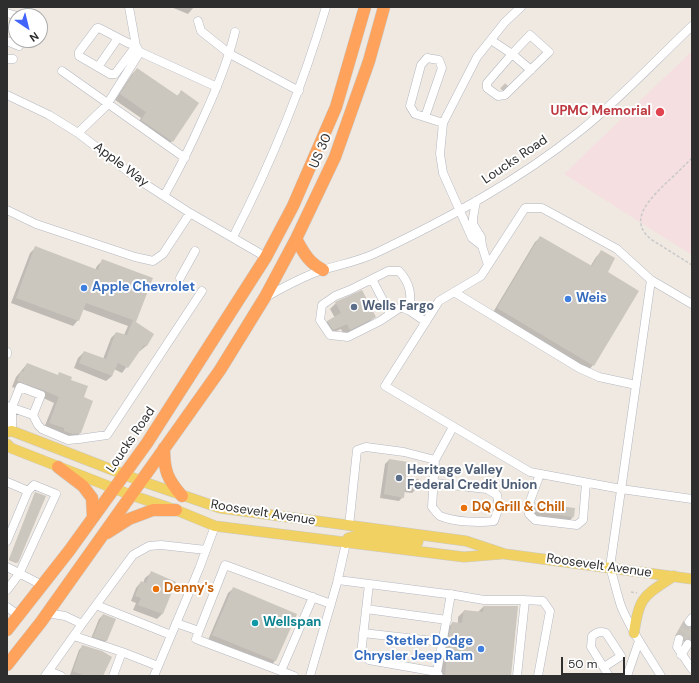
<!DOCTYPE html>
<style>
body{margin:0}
#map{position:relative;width:699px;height:683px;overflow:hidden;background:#efe9e1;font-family:"DM Sans",sans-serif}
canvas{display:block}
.frame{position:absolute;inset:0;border:8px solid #2e2e2e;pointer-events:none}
.north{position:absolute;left:8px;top:8px;width:40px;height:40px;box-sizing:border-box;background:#fff;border:1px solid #ababab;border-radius:50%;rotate:145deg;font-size:11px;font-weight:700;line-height:16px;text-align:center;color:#2e2e2e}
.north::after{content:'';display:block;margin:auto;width:14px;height:18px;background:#4264fb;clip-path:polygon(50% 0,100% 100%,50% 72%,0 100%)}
.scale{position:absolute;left:561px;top:657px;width:64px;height:18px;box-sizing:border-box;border:2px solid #2e2e2e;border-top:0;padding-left:5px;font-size:12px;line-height:14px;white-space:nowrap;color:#2e2e2e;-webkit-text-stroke:3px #fff;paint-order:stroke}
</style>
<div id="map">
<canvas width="699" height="683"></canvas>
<div class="frame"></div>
<div class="north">N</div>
<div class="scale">50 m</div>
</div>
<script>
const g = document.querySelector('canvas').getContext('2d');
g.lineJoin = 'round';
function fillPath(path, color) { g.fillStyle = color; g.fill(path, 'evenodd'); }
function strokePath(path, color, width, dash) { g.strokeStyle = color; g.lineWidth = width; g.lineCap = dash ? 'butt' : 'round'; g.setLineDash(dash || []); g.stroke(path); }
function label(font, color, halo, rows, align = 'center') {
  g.font = font + ' "DM Sans",sans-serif'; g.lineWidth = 4; g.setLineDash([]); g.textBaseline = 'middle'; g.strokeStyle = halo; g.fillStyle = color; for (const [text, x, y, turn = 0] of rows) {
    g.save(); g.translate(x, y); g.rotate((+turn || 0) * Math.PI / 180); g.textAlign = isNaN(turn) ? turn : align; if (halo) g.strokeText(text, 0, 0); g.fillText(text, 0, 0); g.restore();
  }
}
const medical = new Path2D(`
 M692,51V255L564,174Z`);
const shadow = new Path2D(`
 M171,7H194L188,14Z
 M137,69L177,96L181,92L172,141L166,147L136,126L141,118L115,100L132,74Z
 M541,237L590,267L596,257L602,251L606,272L593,365L588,371L492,314L535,242Z
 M35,248L95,270L97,266L102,261L135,322L153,334L146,346L140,351L139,350L122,373L114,369L112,376L106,381L74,368L78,358L84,352L103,359L111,338L116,333L124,335L128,326L82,309L78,320L73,326L11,303L30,253Z
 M336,303L375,317L369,322L344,335L341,329L327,335L322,327L328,321L335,318L330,309Z
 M27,364L70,381L82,398L80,433L75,438L44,428L54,403L37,395L12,387L16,377Z
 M389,460L416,489L412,493L404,492L403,497L399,501L380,498L385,464Z
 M35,494L17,562L16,563L9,560Z
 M536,504L573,517L569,521L531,515L532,508Z
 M151,573L175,582L162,614L157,619L133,610L136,603L131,601L136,588L141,582L143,583L145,578Z
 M234,588L275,661L270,666L208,640L228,593Z
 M484,606L510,676H440L447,628L453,623H458V617L464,611L478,612Z
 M103,615L106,641L102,645L90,641L99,619Z
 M683,622L686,628L692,627V637L688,642L685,641L682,642L680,637L675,636Z
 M83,646L102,676L70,675L79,650Z`);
const building = new Path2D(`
 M137,68L178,96L181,90L199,103L173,142L141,120L146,112L120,94Z
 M540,236L592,266L601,250L615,258L608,272L639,291L594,366L497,308Z
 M35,246L98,270L102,259L153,278L136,322L154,334L147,346L144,345L128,368L118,363L112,376L79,363L84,351L106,359L116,332L127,335L133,320L86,303L79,321L16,298Z
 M362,290L376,317L350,330L347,324L333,330L327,321L341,313L335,302Z
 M27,363L58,375L59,372L72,377L71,380L88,386L84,397L93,401L81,433L73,434L64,431V428L49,423L59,397L43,390L17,381L21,371L23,372Z
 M389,459L408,462L406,478L419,479L417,489L405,488L404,498L384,494Z
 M35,492L46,496L18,563L9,559Z
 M535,503L575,508L574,517L535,512Z
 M151,571L176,582L163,614L138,605L141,598L135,596L141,581L146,583Z
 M233,587L297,614L276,661L212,635Z
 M484,606H518L511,676H445L449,635L452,622L462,623L464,610L483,612Z
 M103,614L116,619L107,641L93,637Z
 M684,620V624L685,626L689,627L692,626L691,640L688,639L684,640L683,635L680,634L676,635Z
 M82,645L102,651L112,657L103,676H85L73,671Z`);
const minorTunnel = new Path2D(`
 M503,91L508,86
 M679,639L689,622
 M688,644L692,635`);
const path = new Path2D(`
 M692,158C683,167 674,176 665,184C649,200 627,221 652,240L692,265
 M631,592L637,593`);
const minor = new Path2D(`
 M129,7L136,46L138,49
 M7,13L17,16
 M198,21L201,31L230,54L299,91
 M97,28H99L128,43L136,46L115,74H110L79,56V52Z
 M530,35L549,52L505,95L498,96L487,88V83L512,54Z
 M491,40L512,54L531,70
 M7,41L19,46
 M7,59H13
 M98,67L118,38
 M62,71L185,158
 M7,95L49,115L78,133L139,180L190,213L266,257
 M425,117L442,68L439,60L427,58L421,65L410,106L415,114L443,123
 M78,133L106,106L140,52L217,87
 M164,196C179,170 192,143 204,116C217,88 228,61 235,32
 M476,201L473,218V224L481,237L482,246L488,265
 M7,210L36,224L135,257L153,261L163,254L190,213
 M233,237C272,162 302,88 326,7
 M482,246L472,238L443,173L440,154L443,123L477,57L505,22L521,7
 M180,278L195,251
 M372,279L390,314
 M651,280L610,567C614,580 617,594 621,606C631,631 647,653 661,676
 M454,292L579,368L599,377L636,385
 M266,297C284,287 303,276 323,270C342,264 360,261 378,252C449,218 518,181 580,131C620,99 655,61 692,26
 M692,304L651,280L617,249L542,208H525L481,276L439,301L385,386L530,472L621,489L692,499
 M410,311C411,294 411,284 399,271H388L350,290L335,296L322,305L320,320L330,335L348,337L380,321L401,307L410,311L426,322
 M7,352V354
 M7,406L33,415L38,425L42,429L68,440L79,439L107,435L202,291
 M12,407V431
 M7,413L12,407L20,387L41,395L33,415
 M540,474L530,501L529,514L535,520L577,525L583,520L586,483
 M7,482L28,491L7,541
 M433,483L487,489L497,495L499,507L494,521C480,523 454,522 440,516C437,514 434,509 432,507L435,460
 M349,526L357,450L366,447L404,452L435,460L453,427
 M7,567L42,585
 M338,580L455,595L484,600H525L543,601L550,611L538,676
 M369,584L361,654L369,660L437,672L439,676
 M7,590L19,574L56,494L34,485L28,491
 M96,605L171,635
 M7,607L18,615
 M366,609L447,620
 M47,613L65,616L82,624
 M689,622L692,618
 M176,623L199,631L225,565L331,604
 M199,631L196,639L294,676
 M363,633L442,642
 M74,636L122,652
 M679,639L677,647L692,669
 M681,655L688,644
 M604,667L621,656L606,633C600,631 597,632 592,636L591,647L609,676
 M49,671L61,676
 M281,671L313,597
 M437,672L451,594
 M45,676L82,624L133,555L149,546L161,545L206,550
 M113,676L122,652L158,666
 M154,676L199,569L215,526
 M310,676L337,583L346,543
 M517,676L525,600
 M627,676L639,641`);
const major = new Path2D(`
 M7,432L12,431L141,481L220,508L466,541L505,554L692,579
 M7,444L11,448L131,495L176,510L215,526L464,557L501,554
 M346,543L348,538L359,535L418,542
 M634,633C639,596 644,596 674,576`);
const highway = new Path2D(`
 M296,239C304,253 308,262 323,270
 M164,448C164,470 167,479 182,496
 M58,467L83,486L92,498L93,517
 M107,533L129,519L153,510H176
 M7,630L69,551L147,443L266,257L293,206L336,107L365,7
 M7,665L41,622L220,370L265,297L296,239L335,157L369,61L384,7`);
const markers = [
 [660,112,5,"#e0444e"],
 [84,288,4,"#3f7fe0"],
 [568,299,4,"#3f7fe0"],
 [354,307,4,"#5c6f8a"],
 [399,478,4,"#5c6f8a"],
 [464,508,4,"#e8710a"],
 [156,589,4,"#e8710a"],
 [255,623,4,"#0f9aa8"],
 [481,649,4,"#3f7fe0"]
];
const healthNames = [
 ["UPMC Memorial",651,112]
];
const streetNames = [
 ["US 30",321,151,-67],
 ["Loucks Road",515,160,-34],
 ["Apple Way",121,165,37],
 ["Loucks Road",131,440,-56],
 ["Roosevelt Avenue",263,513,9],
 ["Roosevelt Avenue",599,566,8]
];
const shopNames = [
 ["Apple Chevrolet",92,288],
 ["Weis",576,299],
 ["Stetler Dodge",473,642,"right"],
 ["Chrysler Jeep Ram",473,657,"right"]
];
const serviceNames = [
 ["Wells Fargo",362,307],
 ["Heritage Valley",407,471],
 ["Federal Credit Union",407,486]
];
const foodNames = [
 ["DQ Grill & Chill",472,508],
 ["Denny's",164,589]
];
const cultureNames = [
 ["Wellspan",263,623]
];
fillPath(medical, '#f5dfe0');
fillPath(shadow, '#0003');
fillPath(building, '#cbc7bf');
strokePath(minorTunnel, '#c8c4bd', 8, [8, 4]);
strokePath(minor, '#b4b7c1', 9);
strokePath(major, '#c9c9c9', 11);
strokePath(highway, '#c9c9c9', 13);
strokePath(path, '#c9c9c9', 1.5, [3, 2]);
strokePath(minor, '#fff', 8);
strokePath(major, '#f2d163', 10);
strokePath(highway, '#ffa35c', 12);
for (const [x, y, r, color] of markers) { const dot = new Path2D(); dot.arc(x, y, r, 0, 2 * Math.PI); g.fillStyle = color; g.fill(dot); strokePath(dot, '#fff', 1.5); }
label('bold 13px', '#be3a42', '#fff', healthNames, 'right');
label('13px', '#2e2e2e', '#fff', streetNames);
label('bold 13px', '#366cbe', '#fff', shopNames, 'left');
label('bold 13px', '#4e5e75', '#fff', serviceNames, 'left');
label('bold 13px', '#c56008', '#fff', foodNames, 'left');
label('bold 13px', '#0d838f', '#fff', cultureNames, 'left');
</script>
